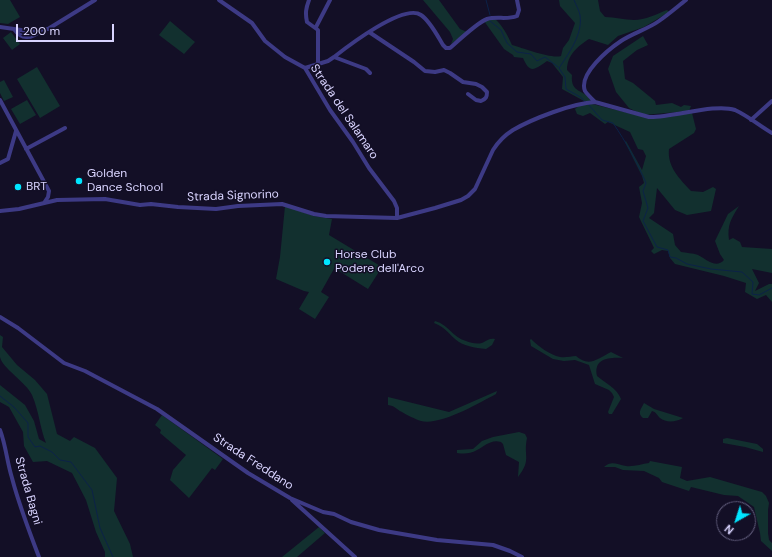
<!DOCTYPE html>
<style>
body{margin:0}
#map{position:relative;width:772px;height:557px;overflow:hidden;background:#130f26;font-family:"DM Sans",sans-serif}
canvas{display:block}
.north{position:absolute;left:716px;top:501px;width:40px;height:40px;box-sizing:border-box;background:#130f26;border:1px solid #625e7d;border-radius:50%;rotate:219deg;font-size:11px;font-weight:700;line-height:16px;text-align:center;color:#d9d4ff}
.north::after{content:'';display:block;margin:auto;width:14px;height:18px;background:#00e5ff;clip-path:polygon(50% 0,100% 100%,50% 72%,0 100%)}
.scale{position:absolute;left:16px;top:24px;width:98px;height:18px;box-sizing:border-box;border:2px solid #d9d4ff;border-top:0;padding-left:5px;font-size:12px;line-height:14px;white-space:nowrap;color:#d9d4ff;-webkit-text-stroke:3px #130f26;paint-order:stroke}
</style>
<div id="map">
<canvas width="772" height="557"></canvas>
<div class="north">N</div>
<div class="scale">200 m</div>
</div>
<script>
const g = document.querySelector('canvas').getContext('2d');
g.lineJoin = 'round';
function fillPath(path, color) { g.fillStyle = color; g.fill(path, 'evenodd'); }
function strokePath(path, color, width, dash) { g.strokeStyle = color; g.lineWidth = width; g.lineCap = dash ? 'butt' : 'round'; g.setLineDash(dash || []); g.stroke(path); }
function label(font, color, halo, rows, align = 'center') {
  g.font = font + ' "DM Sans",sans-serif'; g.lineWidth = 3; g.setLineDash([]); g.textBaseline = 'middle'; g.strokeStyle = halo; g.fillStyle = color; for (const [text, x, y, turn = 0] of rows) {
    g.save(); g.translate(x, y); g.rotate((+turn || 0) * Math.PI / 180); g.textAlign = isNaN(turn) ? turn : align; if (halo) g.strokeText(text, 0, 0); g.fillText(text, 0, 0); g.restore();
  }
}
const green = new Path2D(`
 M0,0H10L20,17L8,24L0,23Z
 M423,0H439L460,29L467,32L451,44L453,39L450,32Z
 M559,0H598L600,11L605,17C615,17 624,20 634,20C645,20 657,14 667,10L669,12L644,27L618,36L608,45L589,39C578,46 567,55 567,70L572,75C570,94 585,89 591,101H584L562,89L563,77L552,63L547,61C534,70 530,74 523,58L514,57L513,55L504,49L484,21L494,18C503,26 507,34 512,45C523,48 551,59 561,56L563,48L569,40L575,23L560,6Z
 M170,21L195,42L184,54L159,35Z
 M11,32L20,44L12,50L3,38Z
 M643,36L648,45L637,50L623,61L625,79L633,83L655,101L656,105L672,103L681,107L684,105L691,106L689,111L643,115L629,108L616,92L608,69L613,56Z
 M37,67L60,106L40,118L17,79Z
 M4,80L13,97L4,101L0,93V82Z
 M27,100L36,115L20,124L11,109Z
 M592,104L645,117L692,113L696,129L694,133L669,149C667,167 680,179 691,191L703,192L713,187L716,189L711,211L687,215L675,210L657,188L654,213L649,218L673,234L675,245L681,252C686,253 693,253 698,255C706,259 716,269 724,260L720,254L715,241L728,214L739,206C731,219 727,225 729,240L733,238L740,242L742,247L772,249V273L752,269L759,283L755,291L769,284H772V302L766,295L757,299L745,292L746,283L724,276L675,264L670,258L668,251L662,250L654,254L651,251L654,248L639,217L642,203L639,187L644,183L642,176L625,142L626,141L642,170L646,156L643,150L638,149L630,132L608,122L605,124L590,113L583,116L577,114L575,109L580,105Z
 M285,206L314,216L332,219L329,235L382,267L368,289L339,271L335,267L321,292L329,297L315,319L299,309L309,292L304,291L276,279L280,257Z
 M435,321C449,325 452,337 466,341C471,343 479,345 484,342C488,340 490,338 495,339L492,345L486,349C475,348 463,346 455,339C446,331 446,328 434,323Z
 M0,335L3,337L2,347L17,365L35,380L47,394L57,434L70,441L74,437L95,448L117,478L114,511L130,544L133,557H105V552L96,532L86,500L72,473L47,461L33,462L24,446L23,432L9,407L0,402V385L25,405L34,421L39,439L46,443C40,428 39,411 32,395C26,382 2,368 0,357C0,350 0,342 0,335Z
 M531,339C538,346 550,355 560,357C566,358 571,356 576,356C589,368 599,358 611,352L623,358C610,357 593,358 597,376C605,383 617,388 621,399L612,414H609L608,412L614,397L612,393L609,390L595,384L589,365L575,360L564,361L553,359L531,346L530,340Z
 M497,391L496,394C479,403 440,426 421,421C415,419 407,415 402,412C396,409 395,406 388,405V397L449,412Z
 M644,403L654,409L683,418C676,422 666,423 660,418C657,415 656,412 652,411L648,418H643C637,413 641,409 644,403Z
 M162,415L223,459L215,470L212,468L189,498L170,480L173,470L186,455L160,433L161,430L155,425Z
 M519,432L525,434L527,438C523,457 532,459 518,477L519,462L506,455L503,444L501,442C491,439 485,446 477,450C470,454 464,454 457,453V450L473,449L482,441L493,437Z
 M727,438L757,444L763,449V452L745,447L723,443V439Z
 M650,461L682,467L680,478L687,481L710,477L762,492L766,496L769,503L768,510V533L769,540L772,543V551L761,541L760,533L754,507L738,496L724,495L691,487L689,491L662,482L659,478L644,471L623,470L615,467H604C612,460 617,465 626,466C633,467 642,464 649,463Z
 M319,527L325,533L297,557H282Z`);
const stream = new Path2D(`
 M486,0L490,15
 M574,0C576,5 579,10 580,15C583,34 569,53 559,68L565,77L566,89L582,98L585,102
 M490,21L501,30L507,43L517,52L531,54L537,61L545,57L558,67
 M588,104L602,120L613,123C626,142 637,162 646,183L643,191L648,208L643,221L657,247L668,250L670,257L676,258L687,264L711,269L742,272L753,282L752,294L759,295L772,288
 M0,396L14,407L28,423V437L35,447L40,446L52,452L60,460L71,462L92,490L100,528L113,557`);
const minor = new Path2D(`
 M219,0L252,23L265,41L285,57L305,68L330,110L353,142L369,168L394,201L397,208V218
 M309,0C306,8 305,13 307,22L318,30V64
 M0,27L28,31L48,29L95,0
 M316,27L330,0
 M14,29C21,39 31,40 41,30
 M369,32L414,62L425,71L435,72L444,70L450,73L463,82L476,84L482,87L487,92C487,97 486,99 481,101L476,100L468,94
 M334,57C348,46 404,3 421,15C430,21 437,35 443,45L446,48H450C458,41 478,22 487,19C497,16 507,20 517,16L519,10L517,0
 M305,68L328,61L334,57L366,69L370,73
 M0,100L49,191L48,197L44,203
 M595,102C592,99 587,94 585,91C578,74 609,49 621,41C633,33 648,29 659,21C669,14 677,7 686,0
 M751,120L772,101
 M26,149L65,128
 M0,163L8,159L16,131
 M0,211L19,209L57,200L105,199L140,205L151,204L178,207L216,209L238,206L282,204L314,214L326,216L397,218L435,208L461,200L468,196L475,189L493,150C498,142 505,135 513,130C532,119 573,103 595,102L649,117C672,118 715,103 735,110C748,116 760,126 772,133
 M0,317L18,328L64,363L85,371L157,409L248,473L290,498L323,512L334,514L351,522L379,530L437,540L493,545L510,551L522,557
 M0,430C6,446 7,462 12,478C19,505 29,531 39,557
 M292,500L355,557`);
const markers = [
 [79,181,4,"#00e5ff"],
 [18,187,4,"#00e5ff"],
 [327,262,4,"#00e5ff"]
];
const streetNames = [
 ["Strada del Salamaro",344,112,56],
 ["Strada Signorino",233,196,-2],
 ["Strada Freddano",253,462,33],
 ["Strada Bagni",28,491,74]
];
const poiNames = [
 ["Golden",87,174],
 ["Dance School",87,188],
 ["BRT",26,187],
 ["Horse Club",335,255],
 ["Podere dell'Arco",335,269]
];
fillPath(green, '#12302f');
strokePath(stream, '#0c2248', 1);
strokePath(minor, '#3d3a85', 4);
for (const [x, y, r, color] of markers) { const dot = new Path2D(); dot.arc(x, y, r, 0, 2 * Math.PI); g.fillStyle = color; g.fill(dot); strokePath(dot, '#130f26', 1.5); }
label('12px', '#d9d4ff', '#130f26', streetNames);
label('12px', '#d9d4ff', '#130f26', poiNames, 'left');
</script>
